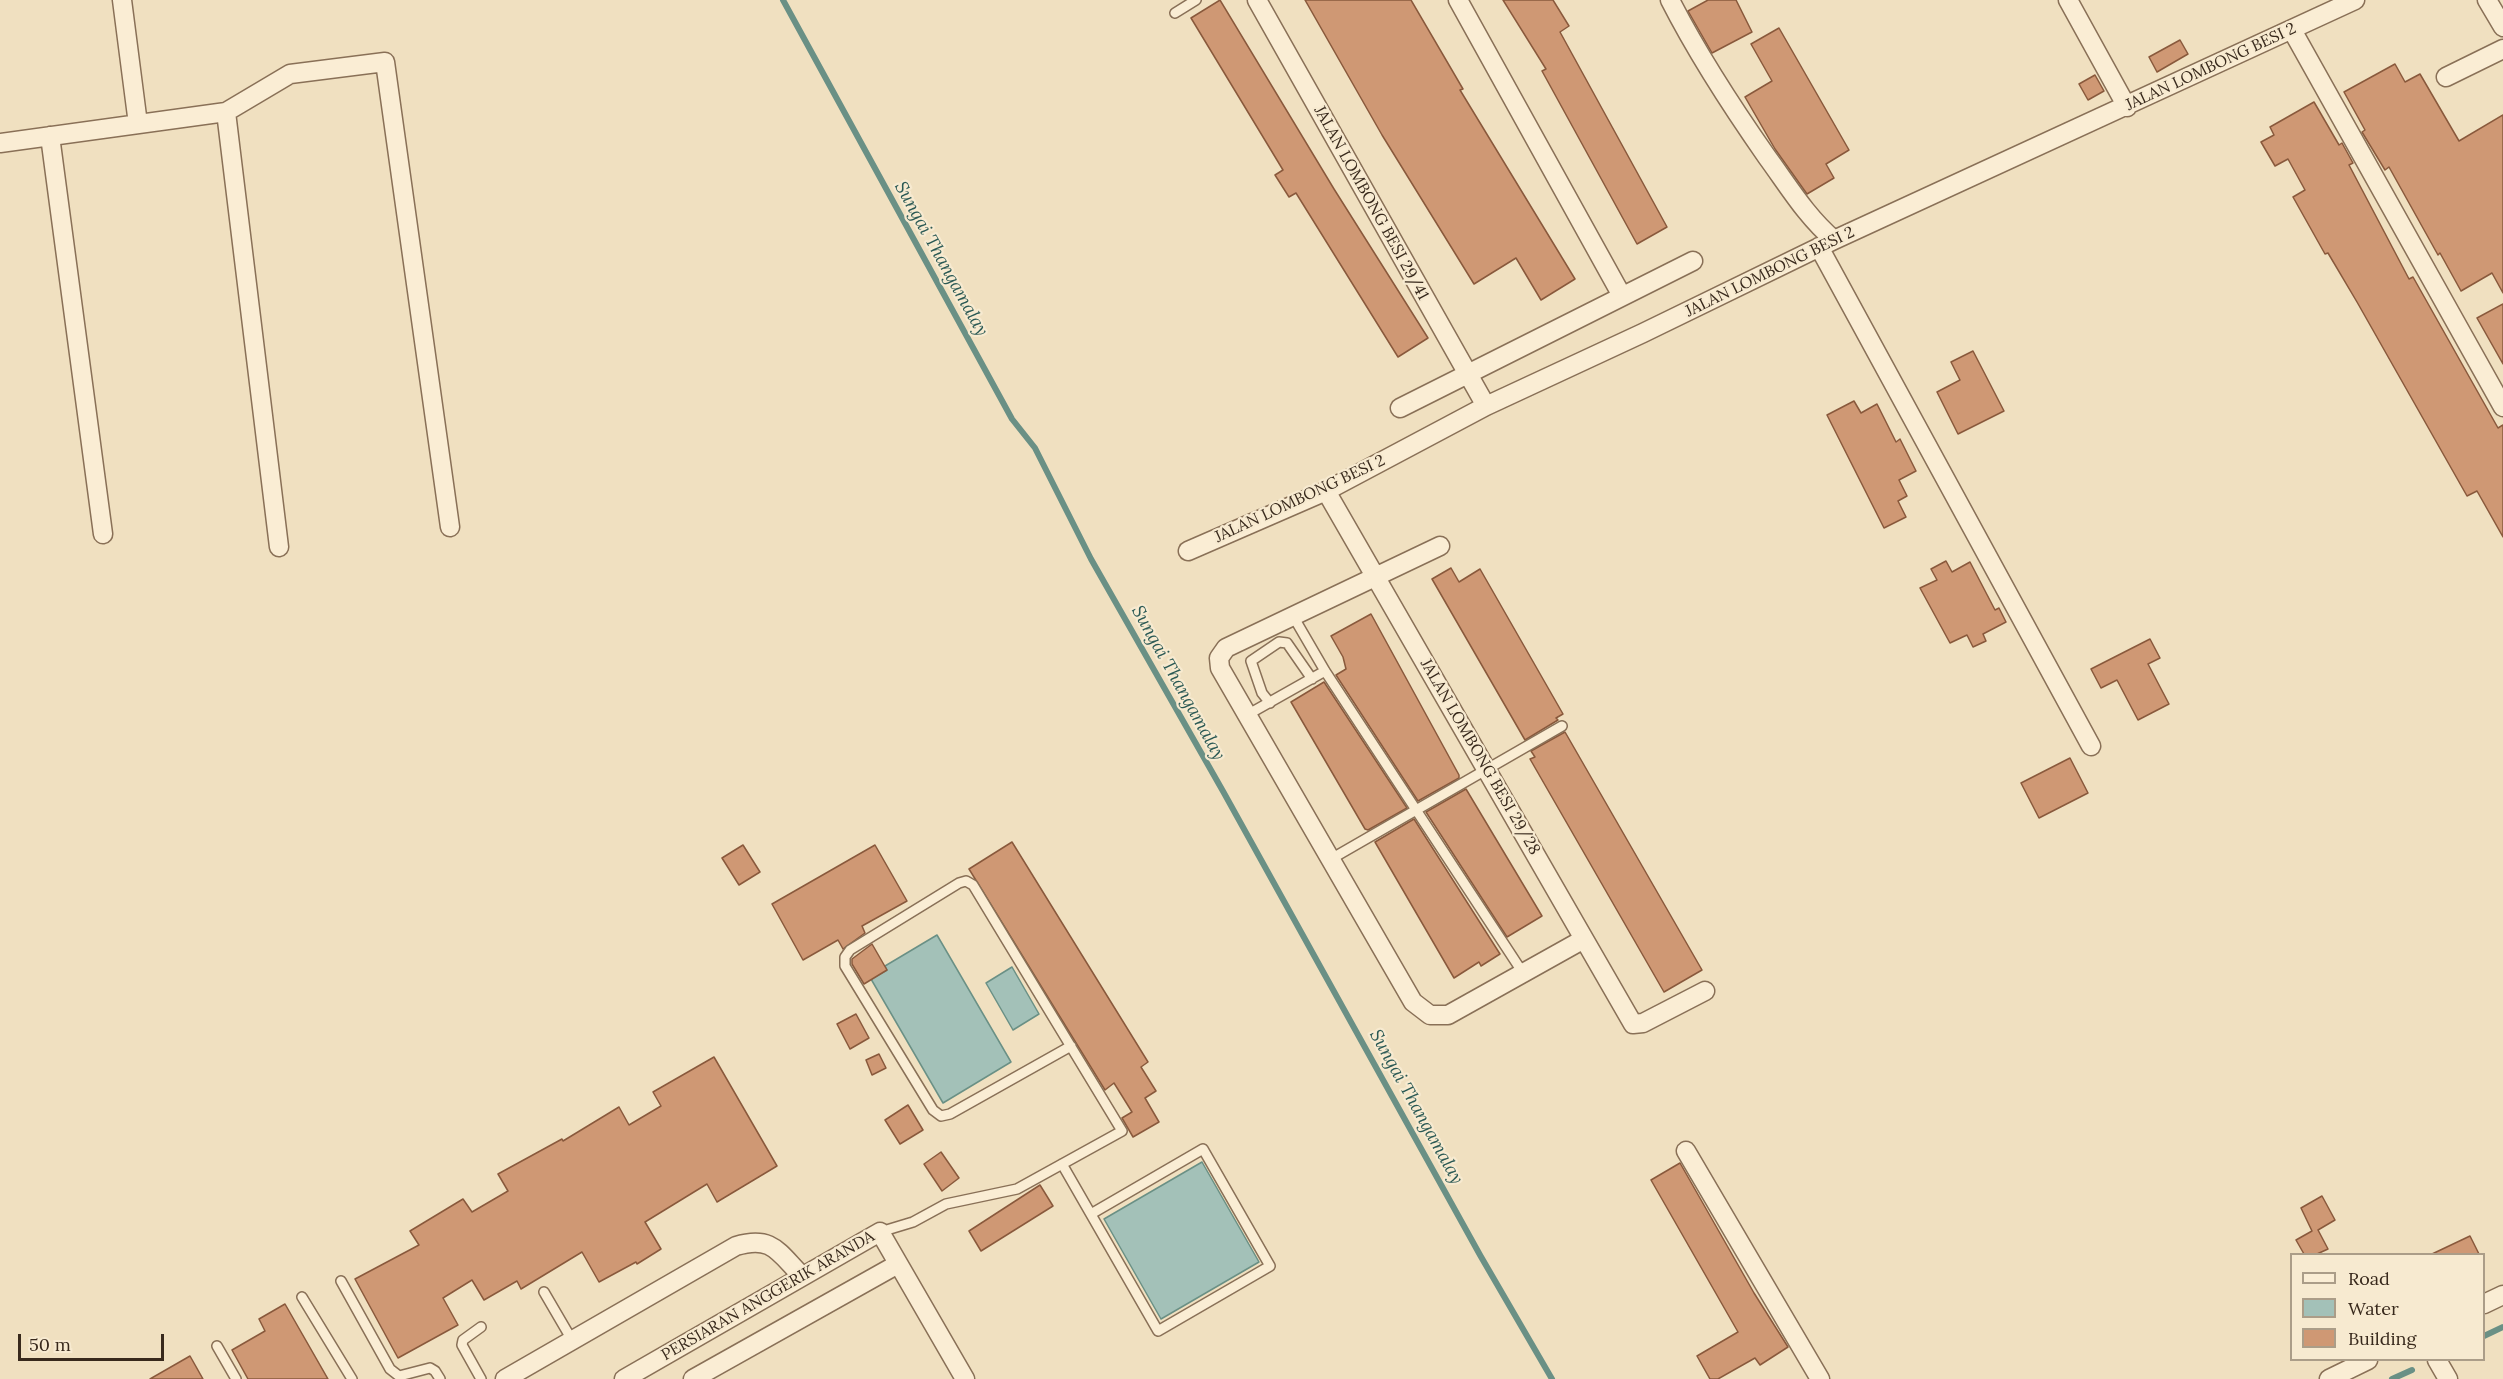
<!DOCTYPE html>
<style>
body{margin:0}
#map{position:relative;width:2503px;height:1379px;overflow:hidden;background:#f0e0c0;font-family:Lora,serif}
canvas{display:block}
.legend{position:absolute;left:2290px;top:1253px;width:195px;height:108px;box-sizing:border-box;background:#f7ead0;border:2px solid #ab9d88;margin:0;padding:8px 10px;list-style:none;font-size:18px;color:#38291c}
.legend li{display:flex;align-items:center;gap:12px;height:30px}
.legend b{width:30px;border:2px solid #ab9d88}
.scale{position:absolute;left:18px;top:1334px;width:146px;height:27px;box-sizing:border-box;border:3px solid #38291c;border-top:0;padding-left:8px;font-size:18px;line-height:21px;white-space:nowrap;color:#38291c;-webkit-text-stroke:4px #f7ead0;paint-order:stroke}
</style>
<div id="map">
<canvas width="2503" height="1379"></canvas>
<ul class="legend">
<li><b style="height:8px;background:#faedd4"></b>Road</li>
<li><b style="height:16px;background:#a3c1b8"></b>Water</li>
<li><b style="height:16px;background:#cf9874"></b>Building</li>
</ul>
<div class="scale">50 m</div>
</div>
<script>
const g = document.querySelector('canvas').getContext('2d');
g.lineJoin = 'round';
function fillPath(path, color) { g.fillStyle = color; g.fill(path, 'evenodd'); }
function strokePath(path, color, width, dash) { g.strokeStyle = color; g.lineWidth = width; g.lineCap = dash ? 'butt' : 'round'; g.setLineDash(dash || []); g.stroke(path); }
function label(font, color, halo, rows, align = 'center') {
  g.font = font + ' Lora,serif'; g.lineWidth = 4.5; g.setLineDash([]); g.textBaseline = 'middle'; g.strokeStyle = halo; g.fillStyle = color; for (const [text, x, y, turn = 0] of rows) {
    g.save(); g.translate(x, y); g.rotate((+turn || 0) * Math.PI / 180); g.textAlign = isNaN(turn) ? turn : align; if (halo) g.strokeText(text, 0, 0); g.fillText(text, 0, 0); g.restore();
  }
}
const water = new Path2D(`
 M937,935L1011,1062L943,1103L871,979L887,970L885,966Z
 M1012,967L1039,1014L1013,1030L986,983Z
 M1202,1162L1259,1262L1161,1319L1104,1219Z`);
const stream = new Path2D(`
 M783,0L1012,419L1035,448L1091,559L1224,793L1480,1255L1552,1379
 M2484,1336L2503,1327
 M2392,1379L2412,1370`);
const building = new Path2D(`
 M1220,0L1334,189L1428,338L1398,357L1296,193L1289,197L1275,175L1283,170L1191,18Z
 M1305,0H1411L1463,89L1460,90L1575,279L1541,300L1516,258L1474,284L1382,135Z
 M1503,0H1553L1569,26L1560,32L1667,227L1637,244L1542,71L1546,69Z
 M1708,0H1736L1752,32L1712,53L1688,11Z
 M1779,28L1849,150L1826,164L1834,178L1807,194L1775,149L1745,97L1772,81L1751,44Z
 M2180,40L2188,54L2157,72L2149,57Z
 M2395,64L2405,82L2420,74L2459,141L2503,115V293L2492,273L2461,291L2440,253L2438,255L2389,167L2385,170L2362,132L2365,130L2344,92Z
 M2095,75L2104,91L2088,100L2079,84Z
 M2314,102L2339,145L2342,143L2353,163L2349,165L2409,279L2413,277L2498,428L2503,425V537L2477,491L2467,496L2357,302L2328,253L2325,254L2293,197L2305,190L2288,159L2275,166L2261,142L2274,135L2270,127Z
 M2503,304V364L2477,318Z
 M1973,351L2004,411L1958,434L1937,392L1960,380L1951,362Z
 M1854,401L1861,413L1877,404L1896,442L1900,439L1916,471L1899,480L1907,496L1898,501L1906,517L1884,528L1827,415Z
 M1946,561L1952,572L1970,562L1995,610L1999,608L2006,622L1983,634L1986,641L1973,647L1967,635L1950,643L1920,588L1937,580L1931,569Z
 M1451,568L1459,582L1480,569L1563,714L1556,718L1558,720L1525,740L1432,579Z
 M1371,614L1459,775V778L1418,801L1336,675L1346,669L1343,657L1331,636Z
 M2150,639L2160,658L2148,664L2169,704L2138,720L2117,680L2101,688L2091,669Z
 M1324,682L1407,808L1368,830L1365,829L1291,702Z
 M1565,732L1702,970L1664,992L1530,759L1535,757L1531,751Z
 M2070,758L2088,793L2039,818L2021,783Z
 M1466,789L1542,916L1507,937L1426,812Z
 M1414,819L1500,954L1481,966L1479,962L1454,978L1375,842Z
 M1012,842L1148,1062L1141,1067L1156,1091L1145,1098L1159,1122L1133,1137L1122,1118L1132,1112L1114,1083L1105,1090L969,869Z
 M743,845L760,872L739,885L722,858Z
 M875,845L907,901L862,926L865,933L843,949L838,940L803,960L772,904Z
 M872,944L887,970L864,984L852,964V959Z
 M856,1014L869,1038L850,1049L837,1024Z
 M879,1054L886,1068L872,1075L866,1060Z
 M714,1057L777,1166L717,1202L707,1184L645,1222L661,1249L637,1264L636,1262L599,1282L582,1252L521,1289L517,1281L484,1300L472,1280L443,1298L458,1325L398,1358L355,1279L419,1245L410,1231L463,1199L472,1212L508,1191L498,1174L562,1139L563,1141L619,1107L629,1125L661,1106L653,1092Z
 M908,1105L923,1130L900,1144L885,1120Z
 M941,1152L959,1178L942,1191L924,1164Z
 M1680,1163L1754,1293L1788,1347L1760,1365L1755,1358L1718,1379H1710L1697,1356L1738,1332L1651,1180Z
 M1040,1185L1053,1206L981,1251L969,1231Z
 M2322,1196L2335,1220L2318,1230L2328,1249L2317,1254H2304L2296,1240L2312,1231L2301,1208Z
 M2470,1236L2479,1254H2432Z
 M285,1304L328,1379H248L232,1350L265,1331L259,1319Z
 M190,1356L203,1379H150Z`);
const service = new Path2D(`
 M1175,13L1196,0
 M1293,616L1325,671L1523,973
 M1270,703L1262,693L1251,661L1279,642L1287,643L1312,679
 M1247,715L1325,671
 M1331,859L1562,726
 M1062,1164L1158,1331L1270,1266L1203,1149L1091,1214
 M880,1232L913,1222L946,1204L1017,1189L1122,1131L973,885L966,881L959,883L850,950L845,957V966L933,1110L941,1116L950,1114L1071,1046
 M341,1281L390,1369L399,1376L430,1368L435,1371L440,1379
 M544,1292L572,1340
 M302,1297L352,1379
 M217,1346L236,1379
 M481,1379L462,1345L463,1340L481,1327`);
const minor = new Path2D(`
 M122,0L138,124
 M1257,0L1486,406
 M1458,0L1622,296
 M1670,0C1698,55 1732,107 1767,157C1789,187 1806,216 1834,240
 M2068,0L2127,107
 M2487,0L2503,27
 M2292,30L2503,407
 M2446,77L2503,49
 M226,112L279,547
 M50,136L103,534
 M0,143L226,112L290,74L385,62L450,527
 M1819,247L2091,746
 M1400,408L1693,261
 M1326,491L1633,1024L1643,1023L1705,991
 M1440,546L1226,648L1219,658L1220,668L1413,1002L1430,1015H1448L1584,939
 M1188,551L1326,491L1486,406L1643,333L1834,240L2355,0
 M1686,1151L1820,1379
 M2484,1304L2503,1295
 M2437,1360L2448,1379
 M505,1379L736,1246C772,1235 778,1252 802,1276
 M624,1379L880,1232L965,1379
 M693,1379L898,1264
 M2329,1379L2368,1360`);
const streetNames = [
 ["JALAN LOMBONG BESI 2",2211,67,-25],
 ["JALAN LOMBONG BESI 29/41",1371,203,61],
 ["JALAN LOMBONG BESI 2",1770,272,-26],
 ["JALAN LOMBONG BESI 2",1300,499,-25],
 ["JALAN LOMBONG BESI 29/28",1480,757,60],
 ["PERSIARAN ANGGERIK ARANDA",768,1296,-30]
];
const waterNames = [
 ["Sungai Thangamalay",941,259,61],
 ["Sungai Thangamalay",1178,683,61],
 ["Sungai Thangamalay",1416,1107,61]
];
fillPath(water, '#a3c1b8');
strokePath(water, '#6a9085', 1.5);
strokePath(stream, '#6a9085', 6);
fillPath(building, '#cf9874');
strokePath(building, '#89593c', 1.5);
strokePath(service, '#897057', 12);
strokePath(minor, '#897057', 21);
strokePath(service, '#faedd4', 9);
strokePath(minor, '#faedd4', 18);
label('16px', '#38291c', '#f7ead0', streetNames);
label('italic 18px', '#2b5954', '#f7ead0', waterNames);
</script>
